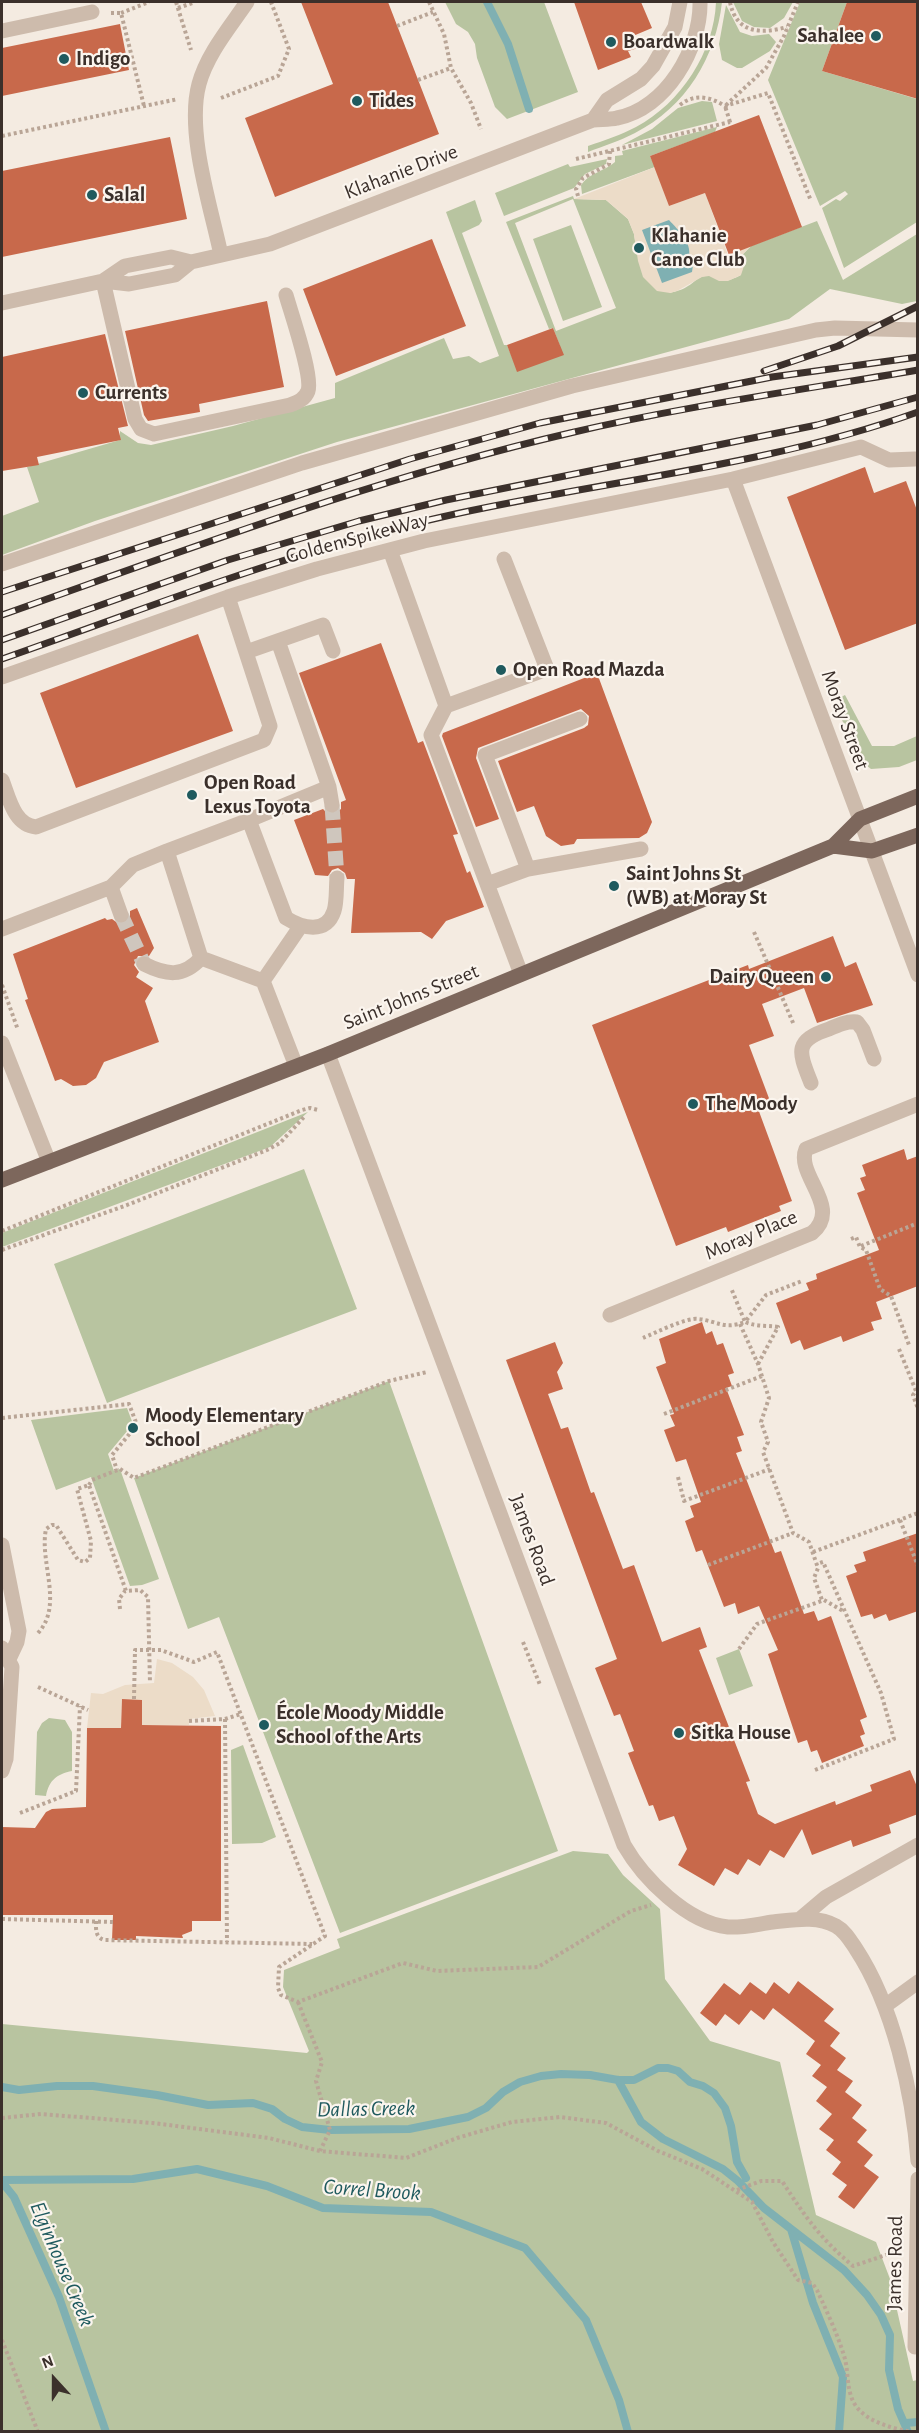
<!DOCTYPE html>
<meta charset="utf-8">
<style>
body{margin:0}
#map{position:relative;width:919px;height:2433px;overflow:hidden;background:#f4ebe1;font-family:"Alegreya Sans",sans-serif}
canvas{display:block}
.frame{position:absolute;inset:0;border:3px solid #3b302b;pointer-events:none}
.north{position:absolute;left:24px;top:2349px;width:60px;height:60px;-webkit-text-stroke:4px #fbf5ee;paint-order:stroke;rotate:339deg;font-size:16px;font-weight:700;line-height:24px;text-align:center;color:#3b302b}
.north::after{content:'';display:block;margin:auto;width:21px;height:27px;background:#3b302b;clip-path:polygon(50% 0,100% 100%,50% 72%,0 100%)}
</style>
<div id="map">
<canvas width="919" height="2433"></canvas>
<div class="frame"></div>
<div class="north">N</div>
</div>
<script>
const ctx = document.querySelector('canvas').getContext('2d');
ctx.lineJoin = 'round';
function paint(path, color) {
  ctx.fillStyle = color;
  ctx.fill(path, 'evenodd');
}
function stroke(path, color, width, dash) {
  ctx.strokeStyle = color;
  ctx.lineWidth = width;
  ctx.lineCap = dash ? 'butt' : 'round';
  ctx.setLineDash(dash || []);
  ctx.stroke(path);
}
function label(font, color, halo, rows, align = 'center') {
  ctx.font = font + ' "Alegreya Sans",sans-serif';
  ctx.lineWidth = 4.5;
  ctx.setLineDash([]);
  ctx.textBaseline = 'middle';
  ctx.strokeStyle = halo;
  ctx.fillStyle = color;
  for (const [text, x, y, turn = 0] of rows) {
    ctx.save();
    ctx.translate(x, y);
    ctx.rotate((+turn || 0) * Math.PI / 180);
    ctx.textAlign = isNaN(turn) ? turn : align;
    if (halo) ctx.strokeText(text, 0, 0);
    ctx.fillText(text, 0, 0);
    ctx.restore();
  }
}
paint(new Path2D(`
 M445,2H544L578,92L507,119L495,107L477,58L475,44L468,32L456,24Z
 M716,2H722C716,57 686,107 635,133C620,141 603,146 588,152V146C605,140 621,135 636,127C681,103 714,52 716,2Z
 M733,2H793L784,18L770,28L754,27L742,21Z
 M800,2H847L822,71L917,99V222L844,268L822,208L836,199L840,201L848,194L845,191L820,206L768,80Z
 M726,5L740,32L752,36L769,34L776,42L770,51L742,68H737L722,60L719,44Z
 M702,101L712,102L717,121L622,145L652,129L678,108Z
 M717,127L715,132L650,156L655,167L582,194L581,185C589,173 605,171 615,162V156L623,155L622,151Z
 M607,159L606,164L585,174L574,188L504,216L495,193L568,164L570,167Z
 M573,196L574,199L606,200L628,219L634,234L636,248L670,293C676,291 683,290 688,286C694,283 697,277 705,276C721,274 716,288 741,275L738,259L751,246L817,221L843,280L917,234V301L902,304L830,289L789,319L337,442L95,521L2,555V516L39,502L27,467L120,440V431L138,443L151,445L233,426L335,398V383L444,338L453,359L469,356L480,363L499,356L446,212L475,200L482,221L479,225L462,233L504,345H507L514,362L560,346L553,328L549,329L506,222ZM573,199L616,308L556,331L515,223Z
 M571,225L602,307L563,321L533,239Z
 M845,695L872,746H894L917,736V760L899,767L871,769L861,761L836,707L839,698Z
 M308,1112L270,1147L2,1247V1233Z
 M304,1169L357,1309L107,1403L54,1264Z
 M389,1381L558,1851L340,1933L219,1617L188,1629L134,1478Z
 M127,1408L133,1424L108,1454L114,1471L120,1469L159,1579L142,1585L130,1586L91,1477L56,1490L31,1420Z
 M739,1649L753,1686L729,1695L716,1658Z
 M49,1718L65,1720L72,1732V1771C57,1774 49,1780 46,1796L35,1795L37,1732L42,1723Z
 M243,1745L276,1837L262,1843L232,1844L231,1750Z
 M573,1851L608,1854L623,1875L660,1909L665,1979L710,2041L780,2062L816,2215L876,2242L890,2279L913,2381L917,2380V2431H2V2024L307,2053L309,2051L283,1987L284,1970L340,1948L337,1939Z`), '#b8c4a0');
paint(new Path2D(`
 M655,167L669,206L705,193L728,255L751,246L738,259L739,263L744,266L741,275L728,281H719L709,276L702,277L677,291L670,293L657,291L643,277L638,261L634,234L628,219L606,200L574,199Z
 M157,1659L172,1663L193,1677L204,1690L215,1716L189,1719V1725H142L141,1700L122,1699L121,1728H87L91,1693L103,1694L125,1685L154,1683Z`), '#ecdcc8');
paint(new Path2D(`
 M669,220C678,230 692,242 689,257L694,258L692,272L662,283L642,230Z`), '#7fb0b2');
stroke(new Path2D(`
 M487,2L508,44L529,109
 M618,2080L641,2122L663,2139L723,2169L738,2181L764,2208L844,2270L867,2295L881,2315L890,2335L889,2370L898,2409L908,2432
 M2,2087L19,2090L57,2086H93L157,2095L208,2105L253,2103L272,2109L285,2119L302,2127L330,2130L409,2129L468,2117L486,2108L503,2092L520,2082L541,2076L561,2074L590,2075L618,2080H634L658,2068H668L678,2071L690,2082L703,2086L714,2093L725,2108L731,2126L737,2162L746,2178
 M2,2180L133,2179L197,2169L267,2186L323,2208L431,2212L525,2248L586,2320L619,2400L628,2432
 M2,2182L14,2197L59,2297L106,2432
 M791,2229L813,2303L843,2377L839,2432
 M906,2423L918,2422`), '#7fb0b2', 8);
paint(new Path2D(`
 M301,2H388L439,134L275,197L245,118L333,84Z
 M574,2H641L652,28L633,36L638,48L628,51L631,57L598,70Z
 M847,2H918V99L822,71Z
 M120,24L129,70L2,96V48Z
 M759,115L802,227L729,255L705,193L669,206L650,156Z
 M170,137L187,219L2,257V171Z
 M432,239L466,326L336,376L303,289Z
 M267,301L284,387L199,404L200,412L148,421L144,415L125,331Z
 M553,328L564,355L517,372L507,345Z
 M105,334L128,426L118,428L121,440L37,457L39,465L2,471V357Z
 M865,467L874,493L906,481L918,513V623L845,650L787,497Z
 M198,634L233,731L76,788L40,693Z
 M381,643L418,743L423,741L458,834L453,835L467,873L470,871L484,907L446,921L432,939L421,932L351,933L355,879H347L345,873L338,868L332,870L328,876L315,875L294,820L323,809L328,814H334L341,809V802L346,800L299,673Z
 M597,673L652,822L647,833L639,838L577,839L574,844L561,846L546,836L534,806L517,812L498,761L584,728L588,725L589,716L581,709L478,748L476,758L499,819L476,827L442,736L443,733Z
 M137,908L154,948L149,956H138L134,965L139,972L136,977L153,988L145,1001L159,1042L104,1062L96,1078L86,1085L73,1086L61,1079L55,1081L25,1000L28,999L13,954L105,918L107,920L112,919L119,924H125L130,917V911Z
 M833,936L845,967L856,962L873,1005L817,1023L804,988L762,1004L774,1036L749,1045L770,1101L757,1106L792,1201L779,1206L781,1211L728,1232L726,1227L676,1246L592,1025L748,965L749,969Z
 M904,1149L907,1160L918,1156V1286L876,1302L882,1319L871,1322L874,1330L843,1342L841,1336L804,1350L800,1340L791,1344L776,1303L809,1290L806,1283L817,1279L816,1274L879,1250L857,1193L865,1190L860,1178L866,1176L862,1165Z
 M702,1322L706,1334L712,1331L717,1345L723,1343L734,1373L728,1375L732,1386L726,1388L744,1435L737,1437L742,1451L736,1453L775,1553L781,1551L804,1614L814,1611L818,1621L831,1616L867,1717L860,1720L865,1734L860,1736L864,1746L822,1763L817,1750L811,1752L807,1740L798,1743L768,1654L778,1650L759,1606L738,1614L735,1603L724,1607L702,1550L696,1552L685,1521L694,1517L690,1506L701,1502L686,1459L676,1462L664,1430L675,1426L670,1415L674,1414L656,1367L666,1363L659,1339Z
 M555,1342L563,1363L557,1372L563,1389L548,1394L561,1429L568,1427L591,1493L594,1492L623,1569L634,1565L662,1642L700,1627L707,1647L699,1650L750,1781L746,1782L758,1814L775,1824L835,1801L836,1805L872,1791L870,1785L910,1770L918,1789V1814L889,1825L891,1833L853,1847L851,1840L812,1855L802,1829L784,1858L770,1850L760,1866L748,1859L738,1875L725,1868L714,1886L678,1865L687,1849L674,1816L659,1821L653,1805L649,1806L628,1753L634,1751L620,1714L614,1716L595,1668L617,1659L506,1360Z
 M918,1533V1611L889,1621L886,1614L874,1619L872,1614L861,1617L846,1576L857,1572L854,1565L866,1561L863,1552Z
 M122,1699L142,1700V1725L221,1726V1921H192V1931L182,1935L183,1938L136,1936V1940H112L113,1915H2V1827L35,1828L46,1812L52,1809L86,1807L87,1728H121Z
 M798,1981L834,2009L824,2021L840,2033L830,2046L846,2058L837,2070L853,2081L845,2092L862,2105L852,2118L867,2130L857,2142L873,2155L864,2166L879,2177L854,2209L838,2197L847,2185L832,2174L841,2162L826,2150L834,2140L819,2129L832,2114L816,2101L827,2087L812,2076L821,2065L806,2054L815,2041L773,2008L764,2020L751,2010L739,2025L725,2014L716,2026L700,2013L724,1983L740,1995L750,1982L766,1994L774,1982L789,1994Z`), '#c8694b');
stroke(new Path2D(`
 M332,805L337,878
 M121,915L144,964`), '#cfc6bd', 15, [15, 8]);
stroke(new Path2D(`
 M176,2L191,50
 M429,2L444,34L451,68L471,103L481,129
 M730,2C736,34 762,34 787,27
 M178,8L195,2
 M111,13H121L144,106
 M121,13L149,2
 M397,26L433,12
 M418,80L451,68
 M221,98L278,76L289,49L271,2
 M680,105C695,93 711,97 725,106L768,93L811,201
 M730,122L725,106L766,68L784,36L798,2
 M2,136L178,99
 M576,159L730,122L731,125
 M578,196L576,189L583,178L609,164L610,151
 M754,932L794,1025
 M2,985L18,1030
 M2,1231L302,1110L310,1108L318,1110
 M851,1239L856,1237L860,1247L866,1250L880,1289L891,1296L909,1345
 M861,1246L918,1223
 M2,1250L127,1205L267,1150L280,1143L304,1117
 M740,1324L758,1364L769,1398L761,1422L768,1442L763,1452L793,1533L809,1542L818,1568L814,1578L822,1600
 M643,1338C655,1333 687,1317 698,1319C718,1321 723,1330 745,1322L731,1288
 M899,1349L916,1391L913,1395L918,1409
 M758,1364L778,1327C766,1325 757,1327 745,1322L766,1295L802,1281
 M664,1414L762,1376
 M2,1418L129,1404L137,1425L112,1455L117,1470
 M678,1477L684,1501L770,1469
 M89,1485L92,1480L120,1469L134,1478L389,1381L427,1372
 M900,1520L918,1566
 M813,1552L918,1513
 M708,1565L793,1533
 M120,1609L119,1599L125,1591L140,1590L148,1597L150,1683
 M38,1633C64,1605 39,1562 46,1529L52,1525H56L78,1560L85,1562L90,1558L91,1541L77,1489L89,1485L126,1591
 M523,1642L540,1685
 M739,1649L757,1624L824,1600L843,1611
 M38,1687L88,1710
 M134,1699L135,1650H161L194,1662L217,1652L325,1936L279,1967L278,1988L281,1995L298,2002L403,1963L437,1971L538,1967L631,1911L651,1905
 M225,1719L227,1942
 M189,1721L225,1719L241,1714
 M815,1770L894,1739L881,1693L823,1562L817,1564
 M20,1813L76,1791L80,1706
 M2,1919L113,1922
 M96,1921C96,1929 95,1937 104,1940L312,1944
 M298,2002L322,2062L316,2081L330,2130L320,2151
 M2,2118L41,2114L153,2123L269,2138L320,2151L406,2158L457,2138L512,2122L560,2117L606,2123L658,2151L702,2169L752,2202L773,2242L798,2280L812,2283L817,2290C827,2312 838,2335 845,2359C848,2371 847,2384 851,2396C858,2420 890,2428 912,2432
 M737,2190L761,2181H782C806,2218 820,2238 853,2266L898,2251
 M2,2340L38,2432`), '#b9a596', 4, [3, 3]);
stroke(new Path2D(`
 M2,31L92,12
 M593,120L607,100L641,79L653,66L675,27L680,2
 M221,255C211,207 186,132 199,84C207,54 230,27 247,2
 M103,281L125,266L171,257L191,262L270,244L593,120C601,119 609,120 617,118C666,109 701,48 700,2
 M103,281L135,419L141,429L154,434L290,405C298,402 305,399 308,391C313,376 291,313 286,295
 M2,303L103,281L129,284L175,275L191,262
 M733,479L918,975
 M390,550L446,706L431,735L521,974
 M2,564L302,463L572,386L816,330L835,328L918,330
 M278,641L329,787L332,805
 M246,652L323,625L333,651
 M2,677L228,597L317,569L424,541L733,479L861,447L889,460L915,459
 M446,706L547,669L504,559
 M2,780C9,798 14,825 36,827L264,740L270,726L228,597
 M249,820L329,787
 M528,869L485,755L580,719
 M487,884L528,869L641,849
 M111,887L121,915
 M2,929L111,887L133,865L167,851
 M201,958L167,851L249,820L286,918C302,928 326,935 334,911C337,902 336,888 337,878
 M201,958L263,981L296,1066
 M144,964C166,975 183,978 201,958
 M263,981L300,927
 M2,1043L49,1162
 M328,1054L624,1845C643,1878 687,1923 728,1927C743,1928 758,1924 773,1922C793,1920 817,1915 836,1926C845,1931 850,1940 856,1949C893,2005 913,2094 918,2161
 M811,1083C799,1052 793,1041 829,1029C838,1025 847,1021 857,1022L863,1030L874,1059
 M610,1315L812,1233C843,1207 795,1175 806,1149L918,1104
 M2,1545L19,1631L17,1642L9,1659
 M2,1648L12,1667L6,1759L2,1771
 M800,1919L826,1897L918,1845
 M885,2006L918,1982
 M915,2347L918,2179`), '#cdbbac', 15);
stroke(new Path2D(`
 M833,846L872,851L918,835
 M2,1180L328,1054L833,846L860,819L918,796`), '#7d675c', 15);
const rail = new Path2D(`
 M764,371L838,346L918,306
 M2,592L410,459L540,423L772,377L918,357
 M2,615C189,549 376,478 570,433C684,406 802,390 918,370
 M2,640L228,560L359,521L446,500L817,425L918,397
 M2,659C147,608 291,551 442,517C600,481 765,467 918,412`);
stroke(rail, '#3b302b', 7);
stroke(rail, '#fbf5ee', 4.5, [14]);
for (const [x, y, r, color] of [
 [876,36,6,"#1f5a5e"],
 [611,42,6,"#1f5a5e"],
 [64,59,6,"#1f5a5e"],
 [357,101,6,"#1f5a5e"],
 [92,195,6,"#1f5a5e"],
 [639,248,6,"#1f5a5e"],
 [83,393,6,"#1f5a5e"],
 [501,670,6,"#1f5a5e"],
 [192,795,6,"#1f5a5e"],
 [614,886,6,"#1f5a5e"],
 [826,977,6,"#1f5a5e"],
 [693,1104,6,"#1f5a5e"],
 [133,1428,6,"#1f5a5e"],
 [264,1725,6,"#1f5a5e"],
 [679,1733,6,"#1f5a5e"]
]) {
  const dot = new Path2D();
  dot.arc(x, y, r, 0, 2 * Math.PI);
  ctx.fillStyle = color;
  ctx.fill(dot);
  stroke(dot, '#fbf5ee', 2);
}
label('bold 21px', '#3b302b', '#fbf5ee', [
 ["Sahalee",864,36,"right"],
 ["Boardwalk",623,42],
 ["Indigo",76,59],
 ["Tides",369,101],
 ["Salal",104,195],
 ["Klahanie",651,236],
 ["Canoe Club",651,260],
 ["Currents",95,393],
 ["Open Road Mazda",513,670],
 ["Open Road",204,783],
 ["Lexus Toyota",204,807],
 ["Saint Johns St",626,874],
 ["(WB) at Moray St",626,898],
 ["Dairy Queen",814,977,"right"],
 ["The Moody",705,1104],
 ["Moody Elementary",145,1416],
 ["School",145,1440],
 ["École Moody Middle",276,1713],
 ["School of the Arts",276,1737],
 ["Sitka House",691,1733]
], 'left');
label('21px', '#3b302b', '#fbf5ee', [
 ["Klahanie Drive",401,172,-21],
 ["Golden Spike Way",357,538,-15],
 ["Moray Street",845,720,70],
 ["Saint Johns Street",411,997,-22],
 ["Moray Place",751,1235,-23],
 ["James Road",532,1540,70],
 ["James Road",895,2263,-89]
]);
label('italic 22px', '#1f5a5e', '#fbf5ee', [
 ["Dallas Creek",366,2109,-1],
 ["Correl Brook",372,2190,4],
 ["Elginhouse Creek",62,2264,67]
]);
</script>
